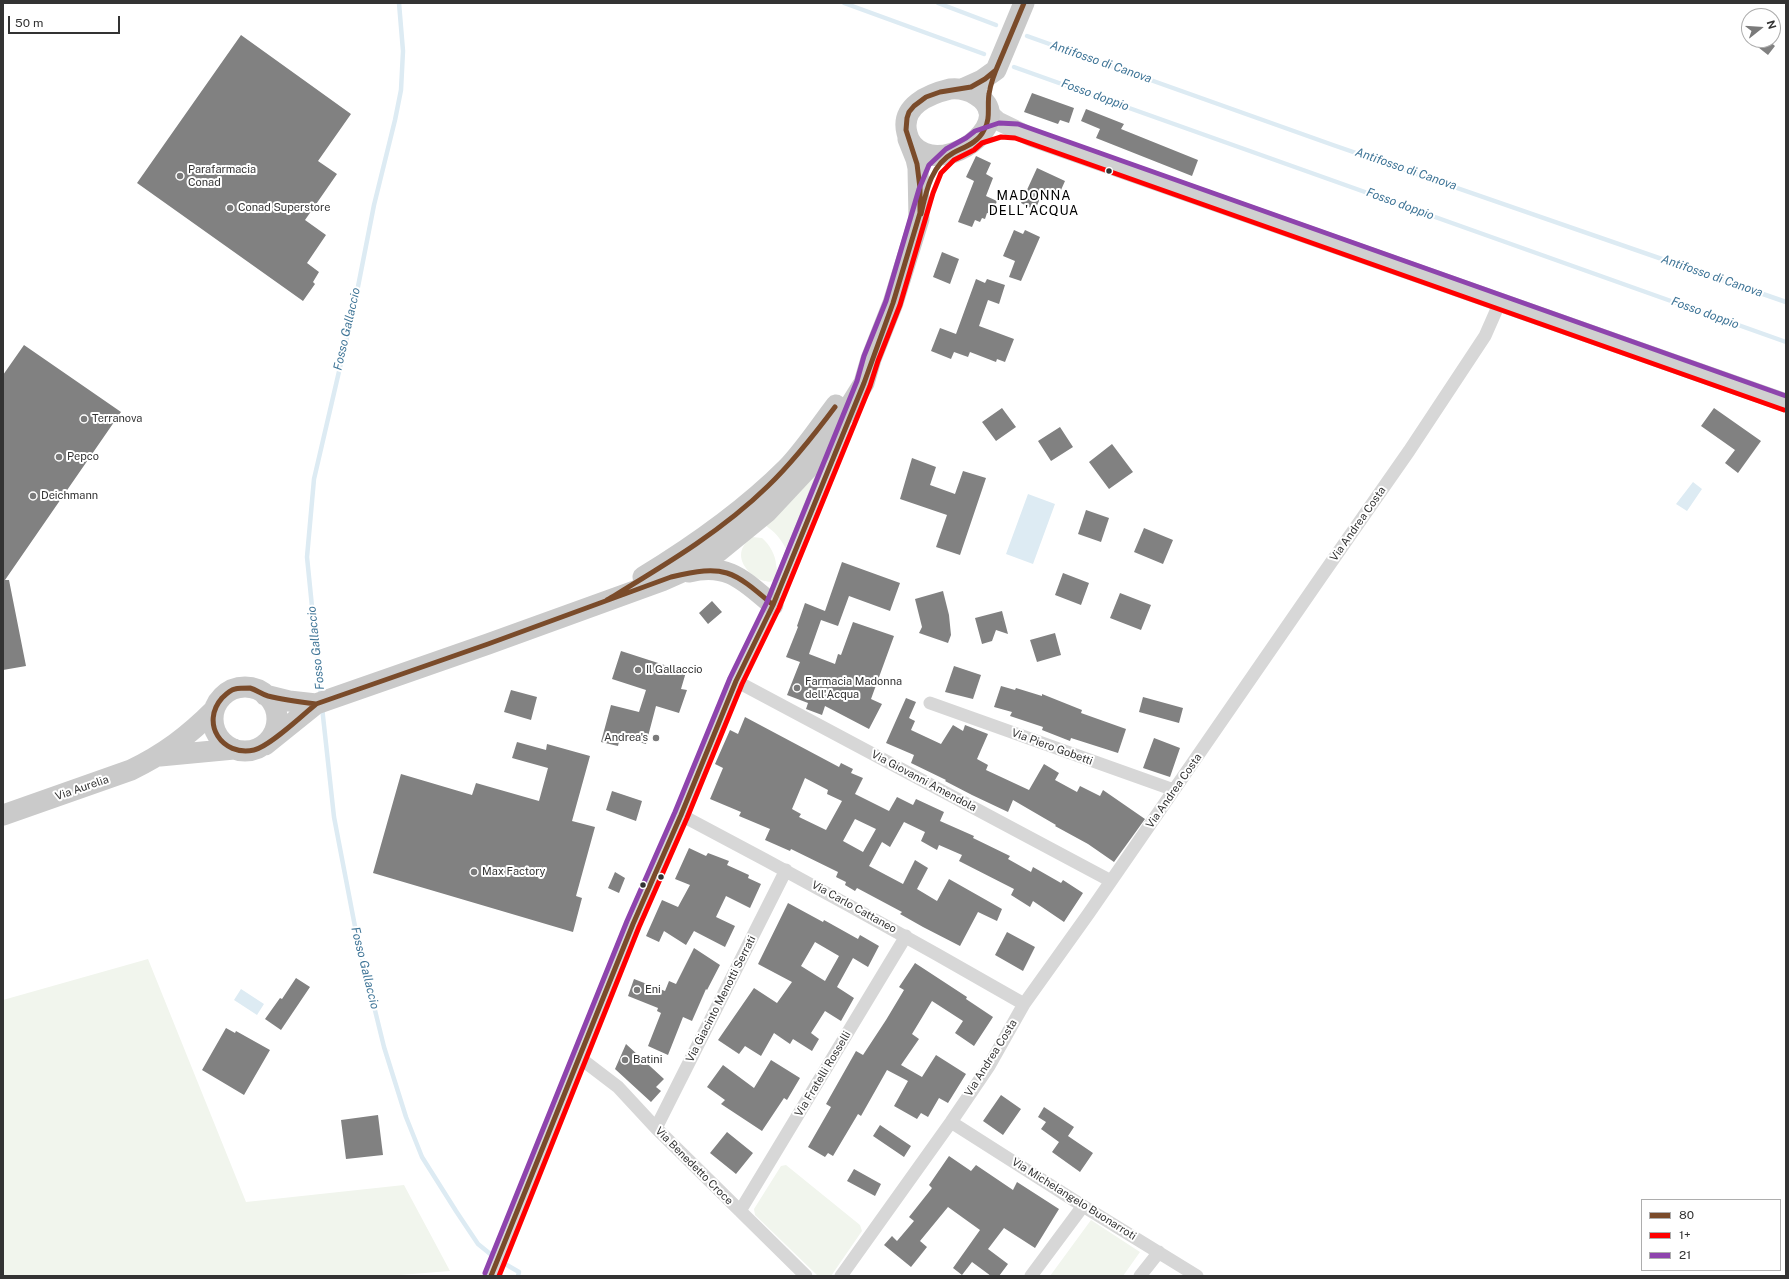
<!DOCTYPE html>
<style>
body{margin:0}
#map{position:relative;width:1789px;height:1279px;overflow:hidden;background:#fff;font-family:"Public Sans",sans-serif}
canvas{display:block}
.frame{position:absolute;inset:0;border:4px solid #333;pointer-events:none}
.legend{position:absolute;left:1641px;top:1199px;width:140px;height:72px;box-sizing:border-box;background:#fff;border:1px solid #adadad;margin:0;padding:5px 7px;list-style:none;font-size:12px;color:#333}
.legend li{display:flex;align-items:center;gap:8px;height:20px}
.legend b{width:20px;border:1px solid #adadad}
.north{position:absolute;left:1741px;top:8px;width:40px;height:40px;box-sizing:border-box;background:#fff;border:1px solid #adadad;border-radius:50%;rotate:73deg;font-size:11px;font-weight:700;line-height:16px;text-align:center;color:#333}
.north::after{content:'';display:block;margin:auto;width:14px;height:18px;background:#7a7a7a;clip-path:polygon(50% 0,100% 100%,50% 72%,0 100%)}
.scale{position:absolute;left:8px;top:16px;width:112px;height:18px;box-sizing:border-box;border:2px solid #333;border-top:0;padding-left:5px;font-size:12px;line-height:14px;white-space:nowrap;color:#333;-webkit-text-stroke:3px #fff;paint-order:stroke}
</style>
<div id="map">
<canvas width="1789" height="1279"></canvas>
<div class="frame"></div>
<ul class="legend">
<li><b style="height:5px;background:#7a4b2a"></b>80</li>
<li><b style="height:5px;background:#f00"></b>1+</li>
<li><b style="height:5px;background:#8e44ad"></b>21</li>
</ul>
<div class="north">N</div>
<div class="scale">50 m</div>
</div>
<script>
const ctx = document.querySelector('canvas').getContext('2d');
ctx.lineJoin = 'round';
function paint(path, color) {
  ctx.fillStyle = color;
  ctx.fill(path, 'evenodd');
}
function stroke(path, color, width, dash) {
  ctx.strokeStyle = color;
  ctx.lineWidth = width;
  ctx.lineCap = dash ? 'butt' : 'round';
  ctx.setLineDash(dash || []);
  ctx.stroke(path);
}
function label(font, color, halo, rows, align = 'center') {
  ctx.font = font + ' "Public Sans",sans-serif';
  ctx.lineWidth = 4;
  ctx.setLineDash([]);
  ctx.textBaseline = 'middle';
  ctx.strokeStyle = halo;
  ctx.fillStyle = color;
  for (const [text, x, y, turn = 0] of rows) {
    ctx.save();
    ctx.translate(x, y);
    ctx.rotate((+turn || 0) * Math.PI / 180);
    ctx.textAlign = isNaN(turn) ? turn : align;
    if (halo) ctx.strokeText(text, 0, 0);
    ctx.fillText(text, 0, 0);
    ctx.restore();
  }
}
paint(new Path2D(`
 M822,462L788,553C782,540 775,531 763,524Z
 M752,537L762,538C769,544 776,555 776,565C777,568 778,574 776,577C771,594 719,561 752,537Z
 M148,959L246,1202L404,1185L450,1271L387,1276H3V1000Z
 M786,1165L860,1225L862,1231L831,1276H818L755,1215L754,1209L781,1166Z
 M1091,1220L1140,1252L1123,1276H1050Z`), '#f1f5ed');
paint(new Path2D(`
 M1693,482L1702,489L1687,511L1676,504Z
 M1028,494L1055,504L1033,564L1006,554Z
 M241,989L264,1004L257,1015L234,1000Z`), '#ddebf3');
stroke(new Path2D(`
 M844,3L984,54
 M938,3L996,25
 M1027,36L1333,145L1786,302
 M1014,67L1786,342
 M321,696L307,557L314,479L354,307L374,205L395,120L401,90L403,51L399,3
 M322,707L334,817L357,937L384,1047L406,1117L422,1157L456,1211L478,1244L494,1257
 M500,1261L519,1272L518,1276`), '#ddebf3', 4.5);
paint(new Path2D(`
 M241,35L351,114L318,161L337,174L305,220L326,235L307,263L319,272L313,282L315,284L303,301L137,183Z
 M1749,40H1768L1775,46L1768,55Z
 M1032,93L1074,108L1069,123L1060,120L1058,124L1024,112Z
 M1086,109L1124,124L1121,129L1198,160L1192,176L1096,138L1100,129L1081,121Z
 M976,156L991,163L986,174L993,178L986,196L997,201L992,214L987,213L985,219L982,218L980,222L975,220L972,227L958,222L974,181L966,177Z
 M1037,168L1065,181L1057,199L1043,192L1035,210L1021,203Z
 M1014,230L1023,234L1025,230L1040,237L1021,281L1009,277L1015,261L1003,256Z
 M942,252L959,259L950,284L933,277Z
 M976,279L985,283L987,279L1005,285L999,304L988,300L979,326L1014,339L1005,362L997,359L996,362L970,352L968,357L954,352L951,359L931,351L940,328L956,334Z
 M24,345L121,412L5,580H9L26,666L3,670V375Z
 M1002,408L1016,427L996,441L982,422Z
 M1714,408L1761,441L1738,473L1725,463L1735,450L1701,426Z
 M1060,427L1073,447L1051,461L1038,441Z
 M1112,444L1133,472L1109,489L1089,462Z
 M912,458L936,467L930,485L955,494L963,471L986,478L960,555L936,547L947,515L900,499Z
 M1086,510L1109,518L1101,542L1078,534Z
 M1144,528L1173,540L1163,564L1134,552Z
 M842,562L900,583L890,611L849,596L838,626L821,620L809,654L835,664L838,654L841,655L853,622L894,636L871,699L882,704L869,729L825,706L822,715L806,709L808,703L787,695L800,662L786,657L798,627L797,626L805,603L825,611Z
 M1063,573L1089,583L1081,605L1055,595Z
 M943,591L949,615L951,635L948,643L919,633L922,627L915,599Z
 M1120,593L1151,605L1141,630L1110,618Z
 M712,601L722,612L708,624L699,613Z
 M1002,611L1008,634L996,630L992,641L982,644L975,618Z
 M1055,633L1061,655L1037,662L1030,640Z
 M621,651L686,672L681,689L687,690L679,713L656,706L646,744L620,737L618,746L601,742L611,705L639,712L646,690L612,679Z
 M954,666L981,675L973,699L945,692Z
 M1001,686L1015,690L1016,688L1042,696V694L1082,710L1081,713L1126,729L1118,753L1071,738L1070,741L1042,730L1043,727L1010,716L1012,712L994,707Z
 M511,690L537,697L531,720L504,712Z
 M1143,697L1183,708L1179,723L1139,712Z
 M906,698L916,702L909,718L915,721L911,730L941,744L953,725L963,731L965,725L988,734L977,759L988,765L986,770L1029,790L1044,764L1059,773L1055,780L1077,792L1080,786L1100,796L1103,790L1145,819L1114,862L1088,844L1055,826L1056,825L1013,800L1008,812L972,795L945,781L946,780L911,763L914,755L886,743Z
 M745,717L839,767L841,763L853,769L851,773L863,778L855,794L889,811L897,797L913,805L916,799L944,812L940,821L974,836L973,838L1010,856L1008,859L1031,872L1033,867L1061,883L1063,880L1083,893L1064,922L1033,901L1030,907L1011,895L1014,889L959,861L962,855L939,845L937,850L921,841L925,832L904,822L890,847L882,842L869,866L903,884L915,860L928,868L917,889L937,901L949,879L1002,909L997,921L978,912L960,946L923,927L900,914L902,912L857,888L855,891L845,885L846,882L836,877L838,872L791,849L790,851L765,840L770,829L739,816L741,812L710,799L723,768L715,764L730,730L738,734ZM805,778L828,790L827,794L842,801L826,830L799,817L801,814L792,809ZM855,819L876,829L863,852L843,841Z
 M1154,738L1180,748L1170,777L1143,768Z
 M517,742L546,750L547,744L590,756L572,821L595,827L576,896L582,898L573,932L373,873L401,774L472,795L476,783L539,801L548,768L512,758Z
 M612,791L642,801L636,821L606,810Z
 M689,848L706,856L708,853L729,861L727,865L749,875L748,878L761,884L750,908L726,896L716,917L735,926L725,947L694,931L686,945L664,931L659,942L646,936L662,900L678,907L690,885L675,879Z
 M615,872L625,878L619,893L608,888Z
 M788,903L823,922L824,920L858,939L860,935L879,946L868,967L853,958L837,987L854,998L841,1021L825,1011L811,1033L819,1039L812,1051L793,1039L790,1044L774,1033L761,1056L745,1046L739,1054L718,1040L754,988L777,1003L792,982L758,964ZM815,942L839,956L825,981L801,966Z
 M1007,932L1035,947L1023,971L995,955Z
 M694,948L720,965L707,990L706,989L692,1021L683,1017L668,1055L648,1046L661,1013L657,1011L658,1008L628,996L634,979L665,991L669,981L676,984Z
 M915,963L967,997L966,999L993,1017L974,1046L955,1033L963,1021L932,1001L912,1034L919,1039L901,1065L922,1077L936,1055L966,1074L948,1103L939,1098L928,1117L921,1113L917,1119L894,1106L908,1081L887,1070L861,1116L858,1114L833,1156L828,1153L825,1157L808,1147L831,1107L826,1104L856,1051L863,1055L886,1020L904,990L899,987Z
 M296,978L310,987L281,1030L265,1019L280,998L282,999Z
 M226,1028L235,1033L236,1031L270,1050L244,1095L202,1070Z
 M626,1044L664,1079L656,1087L661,1091L651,1102L615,1069Z
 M771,1060L800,1078L787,1100L784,1098L762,1131L721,1104L725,1100L707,1087L723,1065L754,1088Z
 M1001,1095L1021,1109L1003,1135L983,1121Z
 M1044,1107L1074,1127L1068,1136L1093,1153L1080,1172L1052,1152L1059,1142L1041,1129L1046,1122L1038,1117Z
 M378,1115L383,1155L346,1159L341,1120Z
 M880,1125L911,1146L904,1157L873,1136Z
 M727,1132L753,1153L736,1174L710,1153Z
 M949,1156L971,1171L976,1165L1013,1190L1017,1182L1059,1209L1035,1248L1004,1228L988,1249L1008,1264L999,1276H991L972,1262L962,1275L953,1268L980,1230L948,1207L920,1241L927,1247L911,1267L884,1245L892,1236L897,1241L914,1221L909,1217L932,1188L929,1185Z
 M854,1169L881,1184L875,1196L847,1181Z`), '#818181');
stroke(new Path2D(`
 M736,681L1111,881
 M930,703L1174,790
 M681,815C797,876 911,939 1024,1004
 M580,1058L618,1087L656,1128L806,1276
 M951,1122L1083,1206L1197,1276
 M656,1128L786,870
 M740,1211L906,936
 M841,1276L951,1122L989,1066L1024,1004L1089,913L1321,577L1409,451L1485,336L1500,302
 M1031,1276L1083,1206
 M1140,1276L1159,1252`), '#d7d7d7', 13);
stroke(new Path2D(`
 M491,1276L633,924L681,815L736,681L773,605L843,429`), '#d7d7d7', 17);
stroke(new Path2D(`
 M988,112L998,121L1031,137L1786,403`), '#d0d0d0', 19);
stroke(new Path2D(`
 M950,89C960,88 968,90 976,95C1016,119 957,167 924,153C915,149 909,143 907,133C900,106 929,94 950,89Z
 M962,89L982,80L996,70L1024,3
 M689,572C729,562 745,582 773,605
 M643,577C694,546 744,511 787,468C805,449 820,426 836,405
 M213 719a32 32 0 1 1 64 0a32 32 0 1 1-64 0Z
 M265,695L289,701L316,704
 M265,745L316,704L488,644L662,581L689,569L718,552L767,512L810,466L823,449L864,383L871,359L893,303L919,219L918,168L916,159L908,139
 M160,756L234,749
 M3,815L131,770C164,754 188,736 214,710`), '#cacaca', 21);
stroke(new Path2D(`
 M921,214C926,192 931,165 953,153C964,147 978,143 984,130C991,119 987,106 989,94C991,79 998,65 1004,51
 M607,600C663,566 721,532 768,486C793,462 814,435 835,407
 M250,688C257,690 261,694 268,696C284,700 300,702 316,704C303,715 269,747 254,750C222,757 200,723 222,698C226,694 230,690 235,689C239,688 245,688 250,688Z
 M316,704L488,644L671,577C725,564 732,570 773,605
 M491,1276L633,924L681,815L736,681L773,605L864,383L893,303L920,213V188L917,164L906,130L907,118L909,112L914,106L926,97L940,92L971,87L985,79L996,70L1024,3`), '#7a4b2a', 5);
stroke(new Path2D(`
 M499,1276L639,927L687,818L742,684L779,608L870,386L878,361L900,305L933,193L941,173L954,160L974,150L982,143L1001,137L1015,138L1784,410`), '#f00', 5);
stroke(new Path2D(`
 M485,1273L627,921L675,812L730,678L767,602L857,381L864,356L886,301L919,189L929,165L946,149L966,138L975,131L999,123L1018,124L1786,396`), '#8e44ad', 5);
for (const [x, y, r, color] of [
 [1109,171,3.5,"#333"],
 [180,176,4,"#7a7a7a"],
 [230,208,4,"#7a7a7a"],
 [84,419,4,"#7a7a7a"],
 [59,457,4,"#7a7a7a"],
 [33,496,4,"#7a7a7a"],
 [638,670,4,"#7a7a7a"],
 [797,688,4,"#7a7a7a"],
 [656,738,4,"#7a7a7a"],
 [474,872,4,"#7a7a7a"],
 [661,877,3.5,"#333"],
 [643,885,3.5,"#333"],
 [637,990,4,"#7a7a7a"],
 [625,1060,4,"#7a7a7a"]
]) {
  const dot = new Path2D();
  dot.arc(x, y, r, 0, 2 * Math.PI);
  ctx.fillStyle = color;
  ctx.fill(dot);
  stroke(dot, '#fff', 1.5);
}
label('11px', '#333', '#fff', [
 ["Parafarmacia",188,170],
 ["Conad",188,183],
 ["Conad Superstore",238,208],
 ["Terranova",92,419],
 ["Pepco",67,457],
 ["Deichmann",41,496],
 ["Il Gallaccio",646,670],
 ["Farmacia Madonna",805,682],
 ["dell'Acqua",805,695],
 ["Andrea's",648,738,"right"],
 ["Max Factory",482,872],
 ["Eni",645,990],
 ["Batini",633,1060]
], 'left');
label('11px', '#333', '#fff', [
 ["Via Andrea Costa",1358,524,-55],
 ["Via Piero Gobetti",1052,747,20],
 ["Via Giovanni Amendola",924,781,28],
 ["Via Aurelia",82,788,-19],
 ["Via Andrea Costa",1174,791,-55],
 ["Via Carlo Cattaneo",854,907,29],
 ["Via Giacinto Menotti Serrati",721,999,-63],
 ["Via Andrea Costa",991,1058,-58],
 ["Via Fratelli Rosselli",823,1074,-59],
 ["Via Benedetto Croce",694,1166,45],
 ["Via Michelangelo Buonarroti",1074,1199,32]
]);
label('italic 12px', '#3f7597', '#fff', [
 ["Antifosso di Canova",1101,62,19],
 ["Fosso doppio",1095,95,20],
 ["Antifosso di Canova",1406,169,19],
 ["Fosso doppio",1400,204,20],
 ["Antifosso di Canova",1712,276,19],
 ["Fosso doppio",1705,313,20],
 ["Fosso Gallaccio",347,329,-77],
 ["Fosso Gallaccio",316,648,-96],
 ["Fosso Gallaccio",365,968,76]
]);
ctx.letterSpacing = '1px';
label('13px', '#000', '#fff', [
 ["MADONNA",1034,196],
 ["DELL'ACQUA",1034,211]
]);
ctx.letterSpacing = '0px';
</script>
